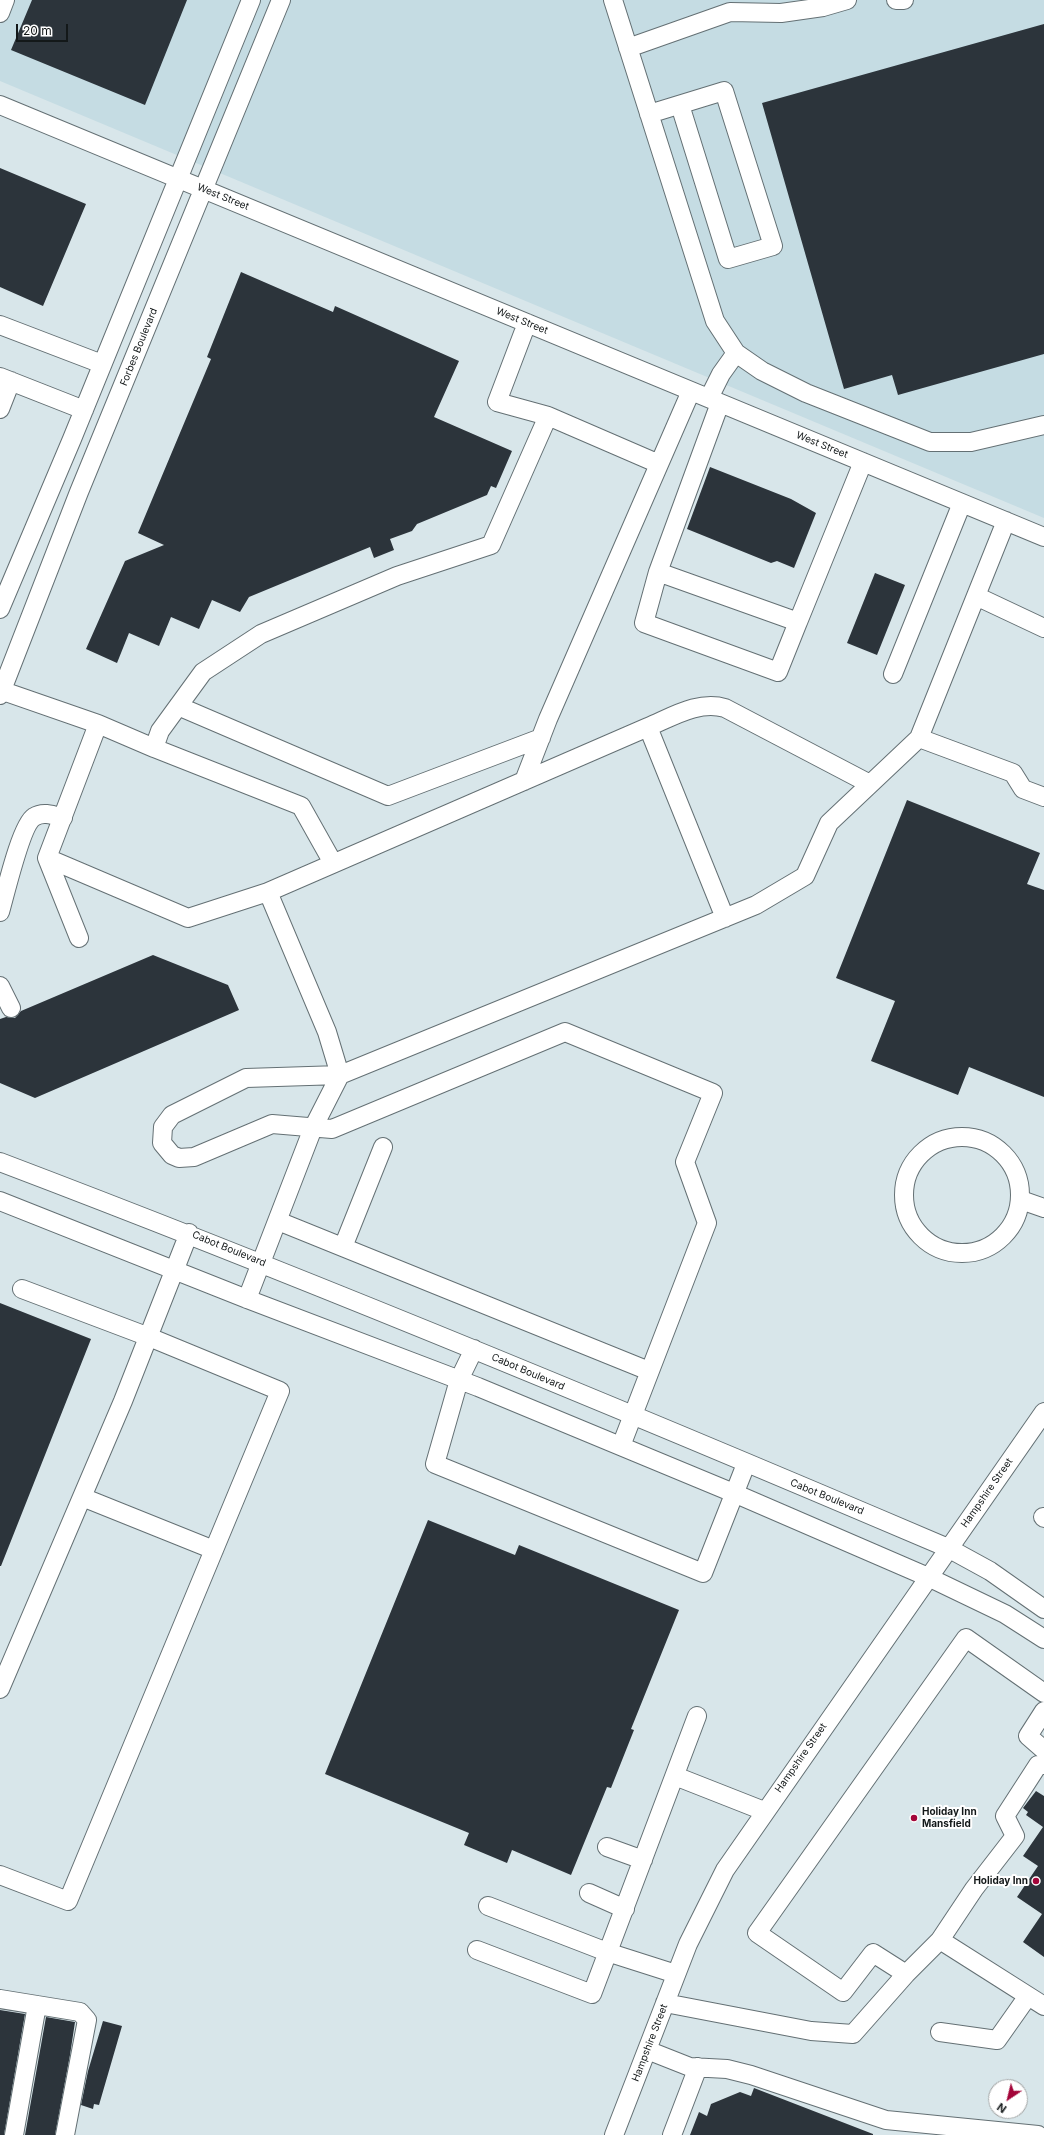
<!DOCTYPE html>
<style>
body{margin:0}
#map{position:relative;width:1044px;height:2135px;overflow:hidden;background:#d8e6ea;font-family:Inter,sans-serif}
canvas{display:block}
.north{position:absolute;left:988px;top:2079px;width:40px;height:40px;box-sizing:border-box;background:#fff;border:1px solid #a1a3a3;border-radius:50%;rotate:215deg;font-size:11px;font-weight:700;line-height:16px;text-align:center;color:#131819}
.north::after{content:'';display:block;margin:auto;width:14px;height:18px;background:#a30539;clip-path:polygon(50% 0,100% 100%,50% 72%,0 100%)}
.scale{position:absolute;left:16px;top:24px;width:52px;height:18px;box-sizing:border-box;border:2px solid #131819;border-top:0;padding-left:5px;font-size:12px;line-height:14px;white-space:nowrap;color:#131819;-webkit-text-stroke:3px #fff;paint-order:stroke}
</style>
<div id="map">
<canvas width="1044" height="2135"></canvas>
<div class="north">N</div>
<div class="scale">20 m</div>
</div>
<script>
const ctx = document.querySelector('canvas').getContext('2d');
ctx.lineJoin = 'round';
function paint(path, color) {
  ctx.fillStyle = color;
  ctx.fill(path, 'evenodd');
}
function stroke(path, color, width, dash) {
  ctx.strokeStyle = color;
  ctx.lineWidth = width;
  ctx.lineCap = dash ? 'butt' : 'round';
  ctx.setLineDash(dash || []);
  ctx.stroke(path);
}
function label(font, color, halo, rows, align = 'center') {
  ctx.font = font + ' Inter,sans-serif';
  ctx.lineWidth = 4;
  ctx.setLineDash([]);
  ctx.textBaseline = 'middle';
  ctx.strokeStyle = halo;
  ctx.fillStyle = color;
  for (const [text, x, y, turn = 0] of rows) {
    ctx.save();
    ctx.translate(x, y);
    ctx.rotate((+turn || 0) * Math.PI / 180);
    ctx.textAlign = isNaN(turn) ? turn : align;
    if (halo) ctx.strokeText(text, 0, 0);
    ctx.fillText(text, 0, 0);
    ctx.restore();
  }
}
paint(new Path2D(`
 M0,0H1044V518L0,81Z`), '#c5dce3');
paint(new Path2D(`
 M32,0H187L145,105L11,50Z
 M1044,24V354L898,395L892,375L844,389L762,103Z
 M0,168L86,204L43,306L0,287Z
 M241,272L333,312L335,306L459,361L434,417L512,451L496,488L491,486L487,495L417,524L412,531L390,539L394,550L374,558L370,547L249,597L240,612L212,600L199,629L171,617L159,646L129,633L117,663L86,649L125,561L164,545L138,533L211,359L207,357Z
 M710,467L791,499L816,513L794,568L777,561L771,563L687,529Z
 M875,573L905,585L877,655L847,643Z
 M907,800L1040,853L1027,884L1044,890V1097L969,1067L958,1095L871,1061L895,1001L836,978Z
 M153,955L228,985L239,1010L35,1098L0,1083V1019L6,1017L15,1018L21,1011Z
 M0,1303L91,1339L1,1566H0Z
 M428,1520L515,1555L519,1545L679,1610L631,1729L634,1730L611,1788L607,1787L571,1875L512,1850L507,1863L464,1845L469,1833L325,1774Z
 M1036,1791L1044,1796V1957L1023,1942L1042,1914L1017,1897L1038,1866L1023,1856L1043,1827L1026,1815L1028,1812L1023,1808Z
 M0,2010L25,2014L4,2135H0Z
 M46,2017L75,2022L70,2055L55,2135H25Z
 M103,2021L122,2026L99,2105L94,2104L93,2109L81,2105L88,2071Z
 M754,2088L873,2134V2135H690L699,2112L707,2116L711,2104L740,2092L751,2096Z`), '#2c343b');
const minor = new Path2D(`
 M613,0L715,321L736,353L721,374L709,398
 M896,0H904
 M0,13L5,0
 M628,48L730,12L781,13L823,7L847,0
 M0,105L1044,537
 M649,114L724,91L773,246L728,259L680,105
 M527,323L497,402L548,416
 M0,325L102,364
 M736,353L762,371L806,393L930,442H971L1044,425
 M0,377L84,410
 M720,403L658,572L798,622L863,462
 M0,409L11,381
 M1006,521L919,738L1013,773L1023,789L1044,797
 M658,572L644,623L778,672L798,622
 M976,596L1044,628
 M0,609L72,439L251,0
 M893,674L962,503
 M0,690L98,724L47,858L188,918L268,892L327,1032L340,1075L246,1078L172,1115L163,1127L162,1143L172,1155L179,1158L194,1157L272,1124L332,1129L565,1032L713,1093L685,1162L707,1223L621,1446
 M0,695L79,492L281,0
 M178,706L388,796L541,738
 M98,724L154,748L301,806L333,863
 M648,727C672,717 699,700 725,708L870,784
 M154,748L160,731L203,672L261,634L397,576L491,545L548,416L659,464
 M524,781L548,719L691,391
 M47,858L79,938
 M268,892L648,727L725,918
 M0,912C5,895 21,825 34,817C43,811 53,815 63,818
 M0,986L11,1008
 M904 1195a58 58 0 1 1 116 0a58 58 0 1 1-116 0Z
 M0,1162C319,1283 634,1414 948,1548L990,1571L1044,1609
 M1021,1200L1044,1208
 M0,1201L247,1299L478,1387L736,1494L928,1577L1005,1614L1044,1639
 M278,1221L649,1371
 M343,1247L383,1147
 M247,1299L313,1128L340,1075L756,905L805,876L829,823L919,738
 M474,1349L459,1380L435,1464L703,1573L746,1464
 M82,1497L214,1550
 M1043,1517L1044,1518
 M0,1689L123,1401L189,1233
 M1044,1711L1028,1736L1044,1750
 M675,1776L764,1811
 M607,1847L643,1860
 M0,1875L68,1901L280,1391L149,1337L22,1289
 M589,1893L625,1909
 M488,1906L607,1952L676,1974
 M940,1940L1044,2006
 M477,1950L592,1994L697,1716
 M906,1974L873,1953L843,1992L757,1933L966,1638L1044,1693
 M0,1999L80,2012L87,2020L65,2135
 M665,2003L811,2031L853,2034L906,1974L940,1940L974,1889L1015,1836L1005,1816L1038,1765H1044
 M940,2032L997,2040L1028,1996
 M647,2050L690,2067L727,2069L751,2075L886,2120L1038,2135
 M14,2135L37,2005
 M614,2135L688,1944L725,1870L1044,1412
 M672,2135L698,2067`);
stroke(minor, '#647074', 20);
stroke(minor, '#fff', 18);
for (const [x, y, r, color] of [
 [914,1818,4,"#a30539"],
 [1036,1881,4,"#a30539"]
]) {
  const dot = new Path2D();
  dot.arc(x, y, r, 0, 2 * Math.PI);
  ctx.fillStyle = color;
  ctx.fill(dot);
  stroke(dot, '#fff', 1.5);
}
label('10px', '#131819', '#fff', [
 ["West Street",223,197,22],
 ["West Street",522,321,22],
 ["Forbes Boulevard",139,347,-68],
 ["West Street",822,445,22],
 ["Cabot Boulevard",229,1249,22],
 ["Cabot Boulevard",528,1372,23],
 ["Hampshire Street",987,1493,-55],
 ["Cabot Boulevard",827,1497,22],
 ["Hampshire Street",801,1758,-55],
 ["Hampshire Street",650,2043,-69]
]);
label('bold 10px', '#131819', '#fff', [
 ["Holiday Inn",922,1812],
 ["Mansfield",922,1824],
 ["Holiday Inn",1028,1881,"right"]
], 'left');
</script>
